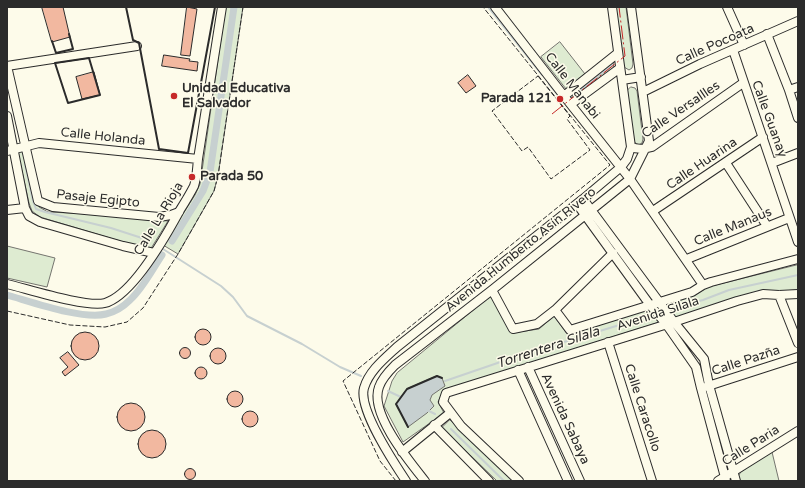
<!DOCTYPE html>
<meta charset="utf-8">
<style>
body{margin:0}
#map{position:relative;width:805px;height:488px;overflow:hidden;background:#fdfbea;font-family:"Varela Round",sans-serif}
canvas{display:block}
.frame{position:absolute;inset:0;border:8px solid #2b2b2b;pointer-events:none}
</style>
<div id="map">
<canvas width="805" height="488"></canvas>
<div class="frame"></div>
</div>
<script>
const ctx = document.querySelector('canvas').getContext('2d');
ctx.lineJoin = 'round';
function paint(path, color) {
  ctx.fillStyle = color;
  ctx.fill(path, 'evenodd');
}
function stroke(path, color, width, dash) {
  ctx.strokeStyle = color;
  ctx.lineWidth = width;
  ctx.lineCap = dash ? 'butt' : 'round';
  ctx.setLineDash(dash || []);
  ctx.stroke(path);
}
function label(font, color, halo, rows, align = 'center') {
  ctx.font = font + ' "Varela Round",sans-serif';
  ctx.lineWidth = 3;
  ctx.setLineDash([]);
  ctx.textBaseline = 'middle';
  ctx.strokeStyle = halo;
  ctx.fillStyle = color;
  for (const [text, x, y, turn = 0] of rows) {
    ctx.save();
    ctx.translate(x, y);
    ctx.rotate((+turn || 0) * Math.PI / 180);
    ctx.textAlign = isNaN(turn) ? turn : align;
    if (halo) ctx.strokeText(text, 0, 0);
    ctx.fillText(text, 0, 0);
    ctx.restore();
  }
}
const green = new Path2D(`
 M226,7H243L218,176L214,191L178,254L163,245L195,195L200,184Z
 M616,7H626L633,64L632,68L629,70L624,67Z
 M560,42L585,74L566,89L541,57Z
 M613,62L614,68L574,98L571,94Z
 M631,87L635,88L637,91L643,139L642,143L639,145L634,142L627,91Z
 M25,151L36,202L39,207L48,212L92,214L168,221L150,250L40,217L32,211L29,203L18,153Z
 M7,246L55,258L47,287L7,278Z
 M798,265V290L763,292L677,319L666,305L695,295L708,287Z
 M491,296L511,333L539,329L554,316L567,334L650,309L660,322L444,390L438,402L444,413L403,442L384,406L392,381L397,373Z
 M450,420L515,481H497L442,428Z
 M772,452L779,481H739L738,476L741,472Z`);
paint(green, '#deebd1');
stroke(green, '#74746e', 1);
const water = new Path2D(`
 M437,376L442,378L445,386L432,395L430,400L434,406L427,413L408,427L396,404L407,389Z`);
paint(water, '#c7d0d0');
stroke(water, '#74746e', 1);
stroke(new Path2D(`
 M488,7L542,75
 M549,84L558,95
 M574,95L612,65
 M25,164L33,201L36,209L45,212L111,228L148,240
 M163,249L221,286L233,297L247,316L302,344L340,367L361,376
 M672,308L703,300L729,290L798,275
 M445,381L515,357L652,315
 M388,391L403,398
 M427,410L435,414
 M451,429L504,481`), '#c7d0d0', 2);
stroke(new Path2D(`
 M172,241L203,191L210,172L234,7
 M7,295C32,302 83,320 106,314C115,312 123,307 130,300C143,288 152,270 162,255`), '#c7d0d0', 7);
const building = new Path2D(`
 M42,7H63L70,37L52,42Z
 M187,7L197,9L190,56L181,55Z
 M164,55L190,59L189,61L198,62L197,71L162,66Z
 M94,72L100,95L82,99L76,77Z
 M468,75L476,86L466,93L458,83Z
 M195 337a8 8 0 1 1 16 0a8 8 0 1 1-16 0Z
 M71 346a14 14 0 1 1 28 0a14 14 0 1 1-28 0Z
 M179.5 353a5.5 5.5 0 1 1 11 0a5.5 5.5 0 1 1-11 0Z
 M210 356a8 8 0 1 1 16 0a8 8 0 1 1-16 0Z
 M68,352L79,365L65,376L62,372L68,367L60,358Z
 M195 373a6 6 0 1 1 12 0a6 6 0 1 1-12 0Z
 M227 399a8 8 0 1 1 16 0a8 8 0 1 1-16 0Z
 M117 417a14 14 0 1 1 28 0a14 14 0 1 1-28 0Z
 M242 419a8 8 0 1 1 16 0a8 8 0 1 1-16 0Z
 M138 444a14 14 0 1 1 28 0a14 14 0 1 1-28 0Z
 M184.5 474a5.5 5.5 0 1 1 11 0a5.5 5.5 0 1 1-11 0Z`);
paint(building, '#f2b8a0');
stroke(building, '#2b2b2b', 1);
const minor = new Path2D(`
 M495,7L564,96L630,179L703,285
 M727,7L744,45
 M767,34L789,90L798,118
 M733,50L798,242
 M7,66L38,201L53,207L159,217L171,215L179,212
 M7,66L137,46
 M622,80L641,77
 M789,90L798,87
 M643,92L700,64L798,21
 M564,96L618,53
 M571,104L620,68
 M7,116L25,208L29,216L40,222L123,246L154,253
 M631,147C638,150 645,149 652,147L743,83
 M7,151L39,143L198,159
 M726,163L767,226
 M772,163L798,153
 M583,199L674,322L704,359L709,385L736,481
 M577,204L650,305L666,324L696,367L701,388L726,481
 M7,210L25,208
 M653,211L763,137
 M687,259L789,218
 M7,284C28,289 87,308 105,303C133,295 167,234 180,210C185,202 190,194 194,186C197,177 197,168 198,159L222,7
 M492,290L513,329L537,324L555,310L613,253
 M779,295L798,343
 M555,310L570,330L692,292L703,285L711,282L798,259
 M608,342L652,481
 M528,367L580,481
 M518,370L568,481
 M705,387L798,357
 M434,425L489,481
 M402,452L450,413
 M406,481C394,463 358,409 364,388C369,371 384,359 397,347L583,199L621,167L627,159L631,147L612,7
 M425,481C409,461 369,413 379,387C382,378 389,371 395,365L492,290L630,179L649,141L631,7
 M519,481L461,426L443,402L446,393L674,322L737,301L763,294L779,295L798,294
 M718,481L798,431`);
stroke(minor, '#2b2b2b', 10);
stroke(minor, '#fdfbea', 8);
stroke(new Path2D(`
 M538,76L570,116L567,119L590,150L551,179L528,147L522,151L492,111Z
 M7,311L70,325L105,327L127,322L143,308L178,254L214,191L218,176L243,7
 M396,481L380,461L343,381L610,165L483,7`), '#2b2b2b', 1, [5, 2]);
stroke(new Path2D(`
 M126,7L133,40L139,43L159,149L188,153L215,7
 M52,41L56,53L73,49L69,34
 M89,58L100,95L68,103L55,63Z
 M408,427L396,404L407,389L437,376L442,378`), '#2b2b2b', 2);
stroke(new Path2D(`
 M552,114L625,56L619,7`), '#c62828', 1, [14, 3, 2, 3]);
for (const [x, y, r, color] of [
 [174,96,4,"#c62828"],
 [560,99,4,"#c62828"],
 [192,177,4,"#c62828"]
]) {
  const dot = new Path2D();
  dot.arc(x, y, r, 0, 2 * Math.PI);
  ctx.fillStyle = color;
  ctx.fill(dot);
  stroke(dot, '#fdfbea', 1.5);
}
label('13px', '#2b2b2b', '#fdfbea', [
 ["Calle Pocoata",715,45,-24],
 ["Calle Manabi",572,86,52],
 ["Calle Versallles",681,110,-34],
 ["Calle Guanay",769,119,70],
 ["Calle Holanda",103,137,6],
 ["Calle Huarina",702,164,-34],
 ["Pasaje Egipto",98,199,6],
 ["Calle La Rioja",159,219,-59],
 ["Calle Manaus",733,227,-22],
 ["Avenida Humberto Asín Rivero",521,250,-39],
 ["Avenida Silala",658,314,-18],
 ["Calle Pazña",746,361,-18],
 ["Calle Caracollo",642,408,72],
 ["Avenida Sabaya",565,419,65],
 ["Calle Paria",751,446,-32]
]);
label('bold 13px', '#2b2b2b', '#fdfbea', [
 ["Unidad Educativa",182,89],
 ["El Salvador",182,104],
 ["Parada 121",552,99,"right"],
 ["Parada 50",200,177]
], 'left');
label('italic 14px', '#2b2b2b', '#fdfbea', [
 ["Torrentera Silala",548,348,-18]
]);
</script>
